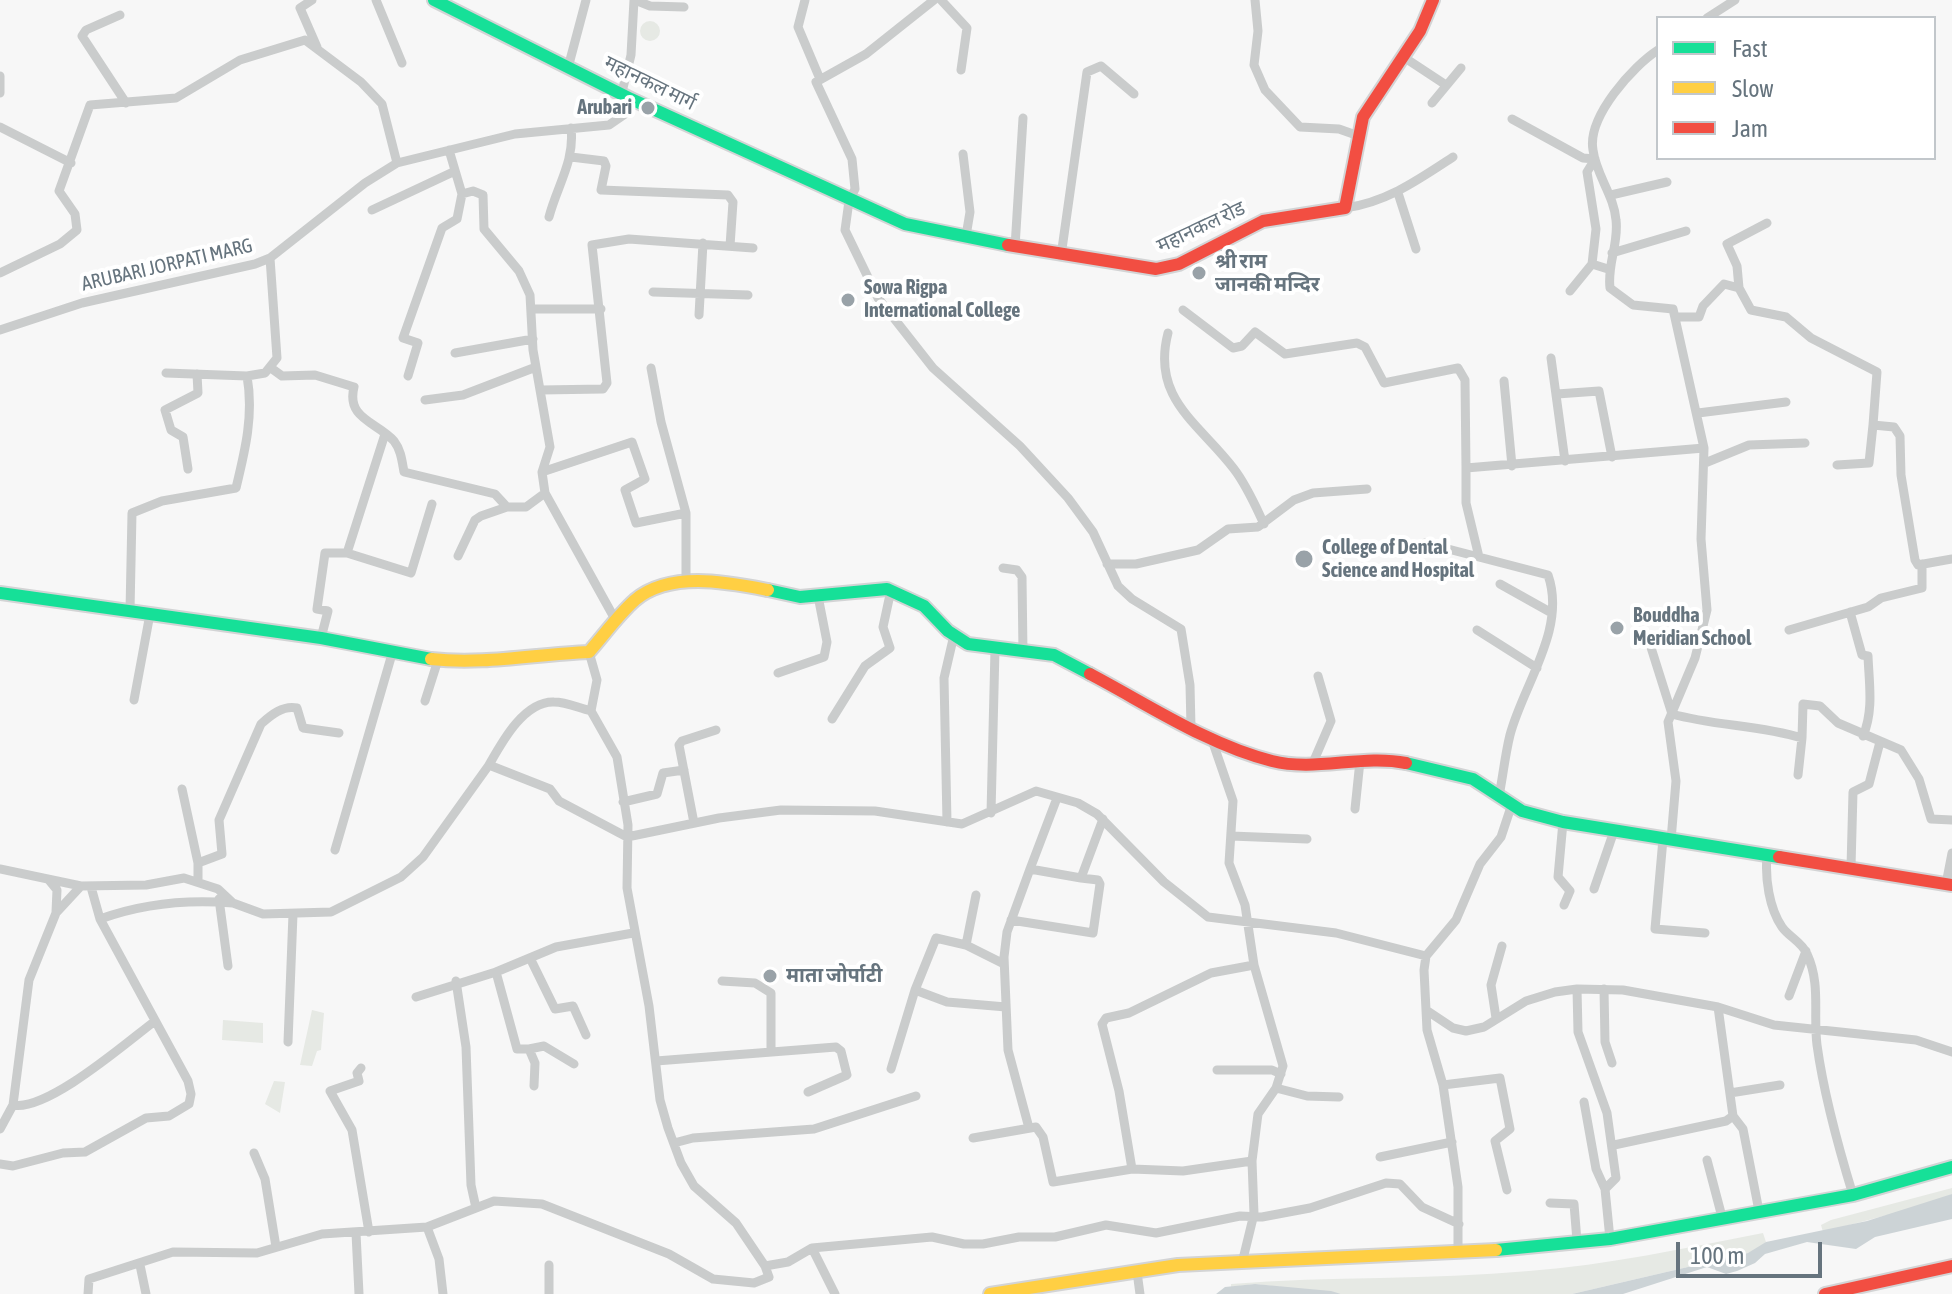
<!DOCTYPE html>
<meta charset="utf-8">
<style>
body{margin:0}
#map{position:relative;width:1952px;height:1294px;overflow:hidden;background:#f7f7f7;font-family:"Asap Condensed",sans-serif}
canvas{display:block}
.legend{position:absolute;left:1656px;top:16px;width:280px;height:144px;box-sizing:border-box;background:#fff;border:2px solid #c2c7cb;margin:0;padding:10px 14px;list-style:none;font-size:24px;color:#66747e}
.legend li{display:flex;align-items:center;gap:16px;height:40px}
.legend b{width:40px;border:2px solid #c2c7cb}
.scale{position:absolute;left:1676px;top:1242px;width:146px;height:36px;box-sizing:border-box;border:4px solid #66747e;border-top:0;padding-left:10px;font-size:24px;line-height:28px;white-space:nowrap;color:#66747e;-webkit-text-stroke:6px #fff;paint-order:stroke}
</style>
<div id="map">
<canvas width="1952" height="1294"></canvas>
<ul class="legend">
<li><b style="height:10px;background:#16e098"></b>Fast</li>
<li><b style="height:10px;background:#ffcf43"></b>Slow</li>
<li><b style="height:10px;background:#f24e42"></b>Jam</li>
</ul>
<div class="scale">100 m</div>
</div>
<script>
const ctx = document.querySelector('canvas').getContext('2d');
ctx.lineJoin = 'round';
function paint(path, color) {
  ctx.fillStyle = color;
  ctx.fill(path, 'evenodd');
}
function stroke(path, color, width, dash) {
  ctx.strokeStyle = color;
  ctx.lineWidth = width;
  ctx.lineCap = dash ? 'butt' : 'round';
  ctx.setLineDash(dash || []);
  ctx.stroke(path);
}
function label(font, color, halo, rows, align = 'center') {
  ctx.font = font + ' "Asap Condensed","Noto Sans Devanagari",sans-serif';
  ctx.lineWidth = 8;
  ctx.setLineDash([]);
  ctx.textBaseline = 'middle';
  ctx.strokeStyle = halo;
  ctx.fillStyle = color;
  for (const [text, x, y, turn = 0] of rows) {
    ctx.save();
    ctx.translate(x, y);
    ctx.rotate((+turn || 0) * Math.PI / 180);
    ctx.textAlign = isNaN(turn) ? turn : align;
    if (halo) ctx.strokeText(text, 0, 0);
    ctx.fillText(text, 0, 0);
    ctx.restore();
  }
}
paint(new Path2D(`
 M640 31a10 10 0 1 1 20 0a10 10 0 1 1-20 0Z
 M312,1010L324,1013L321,1050L317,1051L312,1066L300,1065Z
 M223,1020L263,1023V1043L222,1040Z
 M274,1081L285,1082L280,1113L265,1104Z
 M1952,1188V1194L1933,1203L1823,1232L1821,1225L1831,1220Z
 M1763,1233L1766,1242L1757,1251L1572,1294H1341L1255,1284L1231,1287V1284C1330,1276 1430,1280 1529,1271C1608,1265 1685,1248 1763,1233Z`), '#e6e9e4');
paint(new Path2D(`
 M1952,1194V1219L1875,1237L1856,1249L1807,1242L1765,1254L1755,1263L1737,1271L1726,1274L1707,1267L1623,1294H1572L1748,1253L1766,1242L1867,1221Z
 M1255,1284L1331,1291L1341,1294H1216L1225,1287Z`), '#ccd3d6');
const fast = new Path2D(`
 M434,0L631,99L905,224L1008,245
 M768,590L800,597L887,589L924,606L948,631L968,644L1054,655L1090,674
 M0,593L321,638L431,659
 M1406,763L1473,779L1522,811L1563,822L1779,857
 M1496,1250L1610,1239L1853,1195L1952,1167`);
const slow = new Path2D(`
 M431,659C483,665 536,654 589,652C604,635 618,615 635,600C670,571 726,582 768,590
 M990,1294L1178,1265L1496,1250`);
const jam = new Path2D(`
 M1008,245L1156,269L1179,264L1263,221L1345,208L1363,117L1420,31L1433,0
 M1090,674C1147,704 1208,745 1272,761C1316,772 1362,754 1406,763
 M1779,857L1952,885
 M1825,1294L1952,1266`);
stroke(fast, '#d3d4d5', 16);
stroke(slow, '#d3d4d5', 16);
stroke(jam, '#d3d4d5', 16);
stroke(new Path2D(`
 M312,0L300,8L317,47
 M376,0L402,63
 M635,0L650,6L684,7
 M805,0L798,27L820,79
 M934,0L866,54L816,82L852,159L855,189L849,201L845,230L878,298L933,368L1020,446L1068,498L1093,532L1118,586L1132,599L1181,629L1190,685L1191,727
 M941,0L967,28L961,70
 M1255,0L1258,31L1254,65L1265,90L1300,127L1339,129L1356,135
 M120,15L86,30L82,36L126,103
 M1707,18L1735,0
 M1658,50C1633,66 1587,117 1593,150C1596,175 1614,195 1616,220C1619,244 1607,264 1610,288L1633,305L1673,309L1704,448L1701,539L1707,610L1695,658L1668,722L1676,781L1671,840
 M1402,56L1446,85
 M569,64L586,0
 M0,76V93
 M622,92L631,55L634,0
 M1432,103L1461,68
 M1512,119L1583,158L1595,159L1587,172L1596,229L1592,264L1608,269
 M0,127L71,163
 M449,150L462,194L473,191L483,195L484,229L519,271L530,295L533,350L550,447L542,472L545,493L616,621
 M963,154L970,212L966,236
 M571,157L604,161L606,166L601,190L728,195L733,202L730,246
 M1398,193L1416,249
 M1611,195L1667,182
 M1345,208C1387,202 1418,180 1453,157
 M372,210L453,172
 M549,217C557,186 575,161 571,128
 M1015,247L1023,118
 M1612,253L1686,231
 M1061,256L1087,72L1101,66L1134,94
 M0,273L60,244L77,230L75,214L59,191L90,105L176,98L240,60L305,40L361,82L382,104L397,163
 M1739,288L1751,310L1786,317L1811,338L1877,372L1873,425L1894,427L1900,436L1901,475L1915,560L1918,565L1952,559
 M1570,291L1592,264
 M653,292L748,295
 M533,309H601
 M1183,310L1233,348L1242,346L1255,332L1285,354L1357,343L1365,347L1384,383L1458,368L1465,380L1466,468
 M699,315L703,243
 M1677,317H1699L1703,306L1724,284L1739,288L1737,266L1727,244L1767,223
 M0,330L82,303L255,264L270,258L365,183L397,163L515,134L609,125L625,114L631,99
 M1168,333C1151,399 1199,423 1234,469C1247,486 1255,505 1264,524
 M455,353L533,339
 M1551,358L1565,461
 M271,368L282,376L315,375L354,387C346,419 377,422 394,441C401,450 402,461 404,472L495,494L507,507
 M651,368L661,422L686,513V581
 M166,373L247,376
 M408,376L418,343L403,338L442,228L457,219L462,194
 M1504,381L1512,466
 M541,390L603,389L607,383L592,245L629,239L753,248
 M1557,394L1599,391L1612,457
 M425,400L463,395L536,367
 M1698,413L1786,402
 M1705,463L1749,445L1805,443
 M1837,465L1869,463L1873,425
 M188,469L183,437L171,430L165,410L198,393L197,374
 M542,472L632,442L645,479L625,490L636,523L686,513
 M1425,543L1548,575C1567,629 1523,685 1510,735C1505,755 1503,776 1499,796
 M347,553L385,434
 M458,556L475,520L481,516L507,507H526L545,493
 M1479,557L1466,503V468L1704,448
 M1107,564H1136L1198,550L1228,529L1258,527L1294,500L1313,493L1367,489
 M1003,568L1017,570L1022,577L1023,653
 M1500,584L1550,612
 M130,611L132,513L162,501L236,488C245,451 254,415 247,376L265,373L277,358L270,258
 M1850,612L1862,655L1868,656C1869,683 1874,710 1863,736
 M1477,630L1537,668
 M1789,630L1868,607L1881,598L1922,588V564
 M321,638L328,611L317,609L325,553H347L411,573L432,504
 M1648,638L1672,714C1715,726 1759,725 1802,738L1803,704L1820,706L1838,723L1901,750L1919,779L1931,819L1952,820
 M589,652L597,680L591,711L617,757L628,825L627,888L649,1006L660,1100L668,1128L681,1163L694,1186L736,1223L765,1266L788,1262L812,1248L835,1294
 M778,673L824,657L827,642L818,596
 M134,700L150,614
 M425,701L438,660
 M832,719L865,666L890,648L883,627L891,590
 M1211,737L1233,801L1229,863L1245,905L1254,965L1283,1066L1276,1088L1258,1114L1252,1161L1254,1214L1243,1259
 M489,765C502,742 524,701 554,702C567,702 578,708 591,711
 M1312,765L1331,721L1318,676
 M1798,775L1802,738
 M182,789L198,863V880
 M1057,798L1030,869L1081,878L1103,819
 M623,802L657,794L663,773L684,770
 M1355,809L1360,761
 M991,813L995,649
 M947,822L944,678L954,635
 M1563,822L1558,877L1570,891L1564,905
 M694,823L679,745L682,741L716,730
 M1231,836L1307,839
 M1663,839L1655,929L1705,933
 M335,850L392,654
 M1767,856C1765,878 1769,908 1782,927C1789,937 1802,942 1807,954C1821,984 1813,1013 1817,1045C1824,1096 1838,1146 1853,1195
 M198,863L222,854L219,820L261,724C271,715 283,705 297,708L303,728L339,733
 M1851,867L1853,792L1869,784L1880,742
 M0,869L81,886
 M48,879L57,890L56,912
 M1946,884L1952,853
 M1594,889L1614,831
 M219,899L228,966
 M100,919C144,903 186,899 233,903
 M1011,920L1093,933L1100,884L1098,880L1081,878
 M966,945L976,895
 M530,958L555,1009L573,1006L586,1035
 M456,981L466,1047L471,1185L476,1208
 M722,981L755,983L771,993V1050
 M1577,989L1578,1032L1607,1113L1616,1178L1605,1189L1610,1239
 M1604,989L1605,1042L1612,1063
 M915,990L947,1002L1006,1007
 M1789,996L1806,951
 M416,997L496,972
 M1426,1010L1453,1028L1466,1031L1484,1027L1526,1001L1555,992L1577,989L1623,990L1718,1007L1774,1025L1916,1040L1952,1052
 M1496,1018L1491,985L1502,946
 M288,1042L293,914
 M529,1049L544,1046L574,1064
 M656,1061L836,1047L841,1051L847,1075L808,1092
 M361,1068L357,1073L359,1081L330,1091L352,1130L369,1232
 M891,1069L915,990L936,938L966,945L1004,964
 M1217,1070H1272L1281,1074
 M1443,1085L1500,1078L1510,1129L1495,1141L1507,1190
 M534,1086L535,1063L529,1049H517L496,972L556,947L633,933
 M1276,1088L1307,1096L1339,1097
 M1730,1093L1780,1085
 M1584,1102L1596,1169L1605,1189
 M13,1105C47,1112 127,1042 155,1021
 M1733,1116L1743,1129L1759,1211
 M1029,1128L1008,1050L1004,957L1007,932L1030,869
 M0,1129L13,1105L29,980L56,913L81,886L146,885L184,878L218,889L233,903L263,914L331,912L401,877L423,857L489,765L550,789L559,801L627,837L719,818L781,810L875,811L962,824L1036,791L1078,803L1097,814L1164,882L1208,917L1336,933L1426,956
 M973,1138L1036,1127L1043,1137L1053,1182L1132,1169L1119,1091L1102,1024L1106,1018L1129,1013L1211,973L1254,965
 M674,1143L693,1138L814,1129L916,1096
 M1614,1145L1726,1121L1733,1116L1718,1007
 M254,1153L265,1179L276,1247
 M1380,1157L1452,1142
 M1707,1160L1722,1217
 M0,1164L13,1166L63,1153L85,1152L146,1118L169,1116L189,1104L191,1094L188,1081L100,919L91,887
 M1132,1169L1183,1171L1252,1161
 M1550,1203L1574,1204L1577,1241
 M427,1227L439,1259L443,1294
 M356,1233L359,1294
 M812,1248L932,1237L964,1244H983L1019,1237H1055L1106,1225L1156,1233L1240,1216L1262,1217L1310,1208L1386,1183L1400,1184L1422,1207L1459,1224
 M1458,1252V1187L1443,1085L1427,1030L1424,970L1426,956L1456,920L1480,864L1501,837L1512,804
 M140,1265L146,1294
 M1137,1272L1140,1294
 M88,1294L89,1279L173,1252L257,1253L322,1234L427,1227L494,1201L542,1204L669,1254L713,1279L754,1283L769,1277L765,1266
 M549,1294V1265`), '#cacccc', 9);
stroke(fast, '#16e098', 12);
stroke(slow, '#ffcf43', 12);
stroke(jam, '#f24e42', 12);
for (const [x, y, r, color] of [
 [648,108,8,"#99a2a8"],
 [1199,273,8,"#99a2a8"],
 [848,300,8,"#99a2a8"],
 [1304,559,10,"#99a2a8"],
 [1617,628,8,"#99a2a8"],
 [770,976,8,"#99a2a8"]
]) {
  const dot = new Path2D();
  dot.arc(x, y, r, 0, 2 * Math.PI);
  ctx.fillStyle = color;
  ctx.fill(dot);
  stroke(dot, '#fff', 3);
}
label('20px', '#66747e', '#fff', [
 ["महानकल मार्ग",650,83,26],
 ["महानकल रोड",1201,227,-25],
 ["ARUBARI JORPATI MARG",167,265,-13]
]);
label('bold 20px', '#66747e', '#fff', [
 ["Arubari",632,108,"right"],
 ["श्री राम",1215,262],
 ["जानकी मन्दिर",1215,285],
 ["Sowa Rigpa",864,288],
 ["International College",864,311],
 ["College of Dental",1322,548],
 ["Science and Hospital",1322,571],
 ["Bouddha",1633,616],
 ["Meridian School",1633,639],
 ["माता जोर्पाटी",786,976]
], 'left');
</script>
